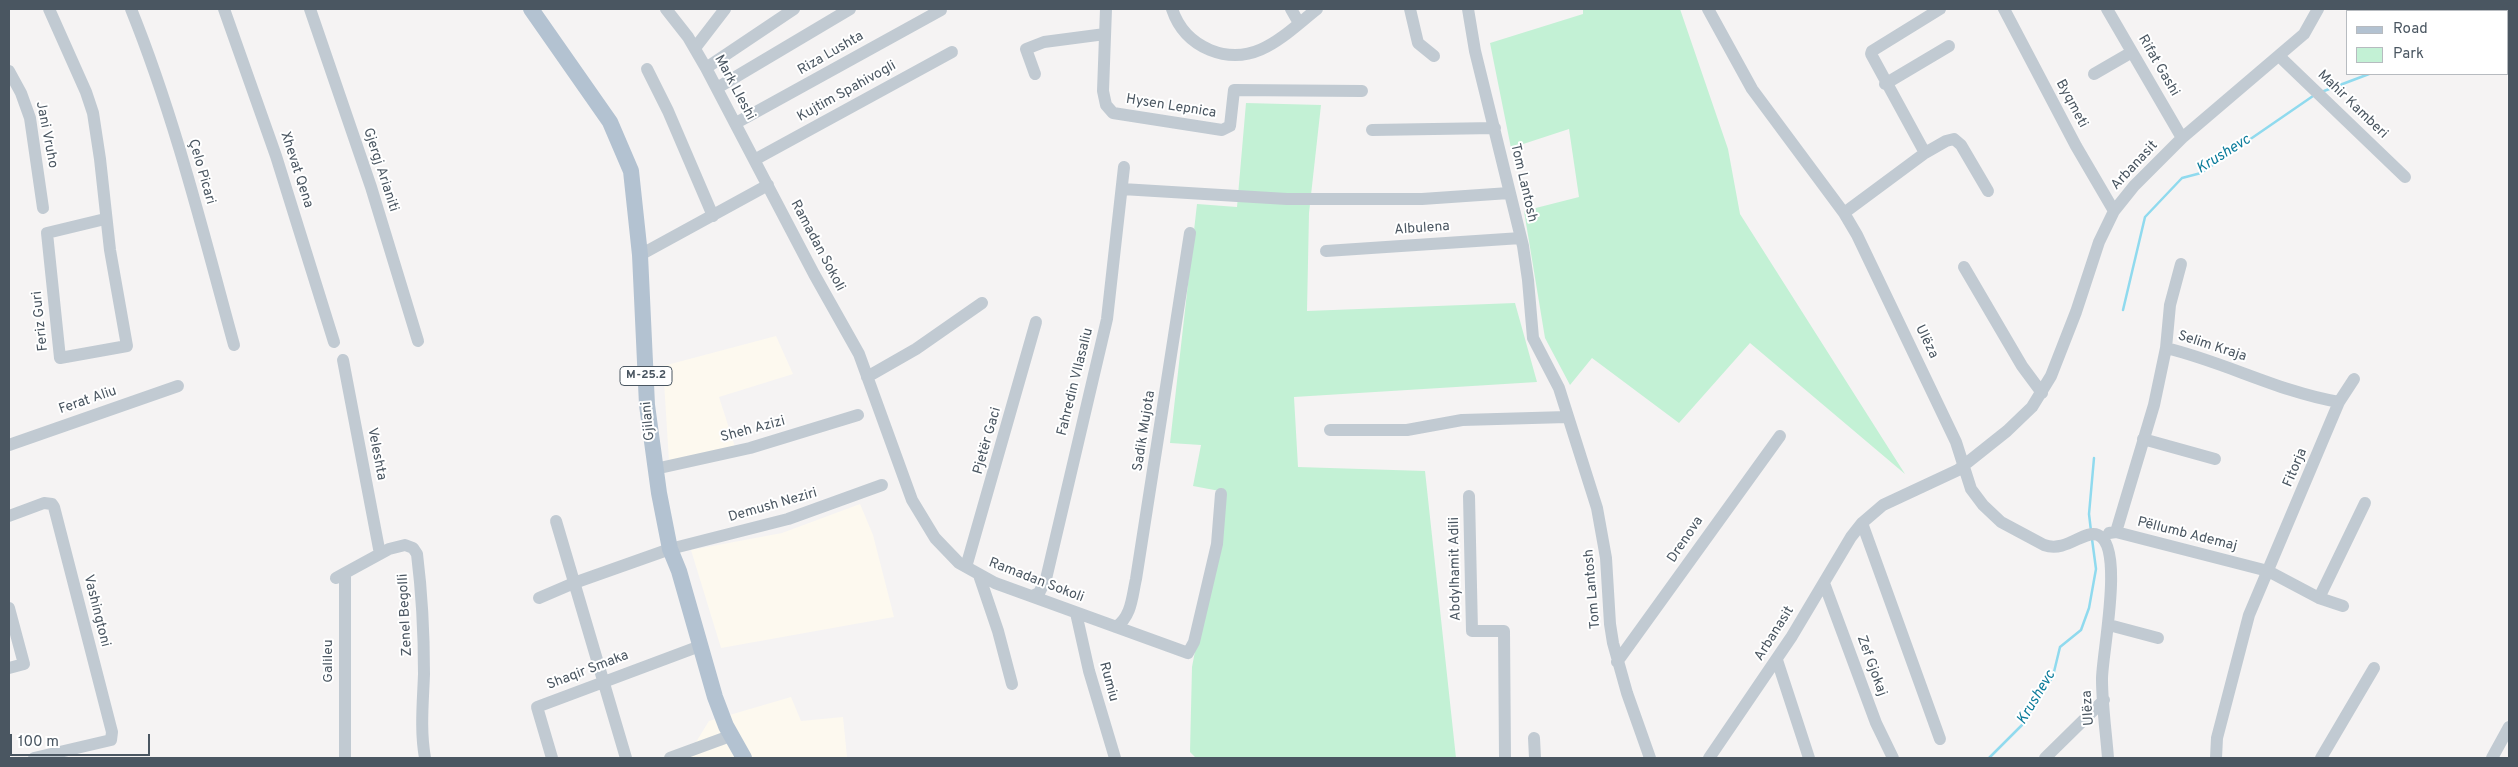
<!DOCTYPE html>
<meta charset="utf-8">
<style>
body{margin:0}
#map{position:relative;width:2518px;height:767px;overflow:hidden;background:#f5f3f3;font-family:Overpass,sans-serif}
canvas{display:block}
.frame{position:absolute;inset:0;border:10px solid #4a5661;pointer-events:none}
.legend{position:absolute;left:2346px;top:10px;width:162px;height:65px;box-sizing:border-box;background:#fff;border:1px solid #b7bbc0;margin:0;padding:6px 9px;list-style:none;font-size:15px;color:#4a5661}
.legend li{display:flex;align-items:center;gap:10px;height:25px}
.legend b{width:25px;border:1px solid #b7bbc0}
.scale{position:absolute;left:10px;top:734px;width:140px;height:22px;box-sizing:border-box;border:2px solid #4a5661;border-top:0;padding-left:6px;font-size:15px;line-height:18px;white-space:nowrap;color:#4a5661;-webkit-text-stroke:4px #fff;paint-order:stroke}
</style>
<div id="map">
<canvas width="2518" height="767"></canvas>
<div class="frame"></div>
<ul class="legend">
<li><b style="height:6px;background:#b3c2d1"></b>Road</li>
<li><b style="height:14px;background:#c3f1d5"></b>Park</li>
</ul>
<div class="scale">100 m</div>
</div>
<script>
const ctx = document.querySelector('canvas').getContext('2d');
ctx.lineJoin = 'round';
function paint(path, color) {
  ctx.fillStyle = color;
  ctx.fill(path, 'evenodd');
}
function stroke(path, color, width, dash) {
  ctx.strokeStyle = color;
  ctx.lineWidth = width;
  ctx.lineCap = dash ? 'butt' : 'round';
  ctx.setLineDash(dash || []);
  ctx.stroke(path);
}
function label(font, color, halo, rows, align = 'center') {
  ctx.font = font + ' Overpass,sans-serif';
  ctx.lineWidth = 4;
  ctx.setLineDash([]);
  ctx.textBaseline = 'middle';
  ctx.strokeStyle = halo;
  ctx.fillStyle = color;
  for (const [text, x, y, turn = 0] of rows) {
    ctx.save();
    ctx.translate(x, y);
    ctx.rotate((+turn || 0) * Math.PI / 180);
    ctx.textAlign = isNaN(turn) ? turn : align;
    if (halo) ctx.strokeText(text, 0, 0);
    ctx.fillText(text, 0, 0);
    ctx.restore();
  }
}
paint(new Path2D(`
 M776,336L793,374L719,397L735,447L669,461L663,366Z
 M860,504L873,535L894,617L721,648L691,550L782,533Z
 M791,697L801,721L843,717L847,757L672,758L696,742L709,721Z`), '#fdf9ef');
paint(new Path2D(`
 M1583,9H1680L1728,149L1740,214L1905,474L1750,343L1679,423L1592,358L1570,385L1545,338L1524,211L1579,197L1569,129L1511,148L1490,43L1583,14Z
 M1246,103L1321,105L1309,213L1307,311L1515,303L1537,382L1294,397L1298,467L1425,471L1456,758H1196L1190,752L1192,667L1225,492L1193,486L1201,445L1170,443L1197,204L1237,207Z`), '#c3f1d5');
stroke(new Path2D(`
 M2479,11L2483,9
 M2324,91L2369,74
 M2123,310L2145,217L2182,178L2201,173L2313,96
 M2091,531L2089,514L2094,458
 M1989,758L2022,725L2053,676L2060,647L2081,630L2089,608L2096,569L2092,539`), '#90daee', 2.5);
stroke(new Path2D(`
 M49,9L86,92L93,113L100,159L110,250L127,346L60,358L47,233L105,219
 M131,9C175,118 203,232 234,345
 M224,9L276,156L334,342
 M310,9L371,187L418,341
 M666,9L688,37L706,68L814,274L859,354L912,500L935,538L959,563L995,583L1188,653L1194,642L1217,544L1221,494
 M1106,9L1103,91L1106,105L1113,113L1222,130L1230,126L1234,90L1362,91
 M1172,9C1178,27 1191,42 1210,50C1255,68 1284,35 1317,9
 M1291,9L1299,23
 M1410,9L1418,43L1434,56
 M1468,9L1475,51L1523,246L1528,280L1533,338L1559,388L1597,508L1606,558L1610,624L1613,643L1627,693L1650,758
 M1708,9L1752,89L1844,213L1857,235L1956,442L1971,489L1983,505L2001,522L2044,545C2067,553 2084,529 2098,535C2125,546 2102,654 2102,679C2102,705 2106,732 2108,758
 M2004,9L2076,146L2114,211
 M2107,9L2182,138
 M695,48L725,9
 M2279,56L2405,177
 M706,68L794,9
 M647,69L668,111L713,216
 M9,71L21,93L30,118L43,208
 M1035,74L1026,49L1044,42L1105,34
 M2094,74L2132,52
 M1885,84L1949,46
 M717,88L850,9
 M736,123L941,10
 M1372,130L1495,128
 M1925,153L1946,141L1954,139L1961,145L1988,191
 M756,159L952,52
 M1122,189L1287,199H1422L1509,193
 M1844,213L1925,153L1871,54L1872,51L1940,9
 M1326,251L1521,238
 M640,255L768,185
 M1964,267L2022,366L2042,393
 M2166,348L2170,305L2181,264
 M343,360L380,554
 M867,377L916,349L982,303
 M1330,430H1407L1462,420L1567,417
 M2143,439L2215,459
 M9,445L178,386
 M655,469L750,448L858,415
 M1469,496L1472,631H1504L1505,758
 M9,516L44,503L52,504L54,507L112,732L111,740L34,758
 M556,521L626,758
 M1862,523L1940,739
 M2116,532L2154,405L2166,348C2225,362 2279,392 2339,402
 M2109,533L2116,532L2268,571L2319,598L2343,606
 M966,567L1036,322
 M345,573L389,549L405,545L413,548L417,554C422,594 424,634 424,674C423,702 420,730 425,758
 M979,575L998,631L1012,684
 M336,578L345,573V758
 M1824,583L1876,723L1893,758
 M1032,596L1039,593L1046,579L1107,319L1124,167
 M539,598L574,583L670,549L788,519L882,485
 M2319,598L2365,503
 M9,608L24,664L9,668
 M1076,613L1089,671L1115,758
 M2109,625L2158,638
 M1116,627C1132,616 1132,596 1136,579L1190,233
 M1777,660L1809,758
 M1617,662L1780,436
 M1534,738L1535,758
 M552,758L537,707L700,646
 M670,758L730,736
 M1709,758L1792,636L1851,537L1862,523L1883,505L1958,470L2007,431L2032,407L2051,376L2076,312L2099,242L2114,211L2134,186L2182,138L2304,34L2318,9
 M2045,758L2104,700
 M2216,758L2217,738L2249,615L2339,402L2354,379
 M2321,758L2374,668
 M2492,758L2509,727`), '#c1cad2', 12);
stroke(new Path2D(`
 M531,9L610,122L631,171L640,255L647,405L659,493L670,549L679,571L715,697L726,726L744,758`), '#b3c2d1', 16);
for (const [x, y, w] of [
 [646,376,52]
]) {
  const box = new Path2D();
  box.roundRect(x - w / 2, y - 9.5, w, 19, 4);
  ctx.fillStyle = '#fff';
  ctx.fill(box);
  stroke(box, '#4a5661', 1);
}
label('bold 12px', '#4a5661', null, [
 ["M-25.2",646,376]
]);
label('14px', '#4a5661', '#fff', [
 ["Riza Lushta",831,54,-30],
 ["Rifat Gashi",2158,66,60],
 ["Mark Lleshi",734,88,62],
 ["Kujtim Spahivogli",847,92,-29],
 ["Byqmeti",2071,104,62],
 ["Mahir Kamberi",2352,105,44],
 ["Hysen Lepnica",1171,107,9],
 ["Jani Vruho",46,135,79],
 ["Arbanasit",2135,166,-47],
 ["Xhevat Qena",296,170,72],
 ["Gjergj Arianiti",380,170,72],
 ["Çelo Picari",201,172,74],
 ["Tom Lantosh",1523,183,77],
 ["Albulena",1422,229,-4],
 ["Ramadan Sokoli",817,246,62],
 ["Feriz Guri",41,321,-96],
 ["Ulëza",1926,342,64],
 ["Selim Kraja",2212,347,18],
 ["Fahredin Vllasaliu",1076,382,-76],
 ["Ferat Aliu",88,401,-19],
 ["Gjilani",649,421,-95],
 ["Sheh Azizi",753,430,-15],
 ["Sadik Mujota",1145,431,-81],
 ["Pjetër Gaci",988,441,-74],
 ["Veleshta",376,454,79],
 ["Fitorja",2296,468,-67],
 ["Demush Neziri",773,506,-16],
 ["Pëllumb Ademaj",2187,535,14],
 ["Drenova",1686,540,-56],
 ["Abdylhamit Adili",1456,569,-91],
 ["Ramadan Sokoli",1036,581,21],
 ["Tom Lantosh",1593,589,-95],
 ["Vashingtoni",96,611,76],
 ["Zenel Begolli",406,615,-93],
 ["Arbanasit",1775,634,-58],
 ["Galileu",329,661,-90],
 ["Zef Gjokaj",1871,666,70],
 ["Shaqir Smaka",588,671,-21],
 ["Rumiu",1108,682,75],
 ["Ulëza",2089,708,-94]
]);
label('italic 15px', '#0c7c9b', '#fff', [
 ["Krushevc",2224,155,-32],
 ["Krushevc",2037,698,-59]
]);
</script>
